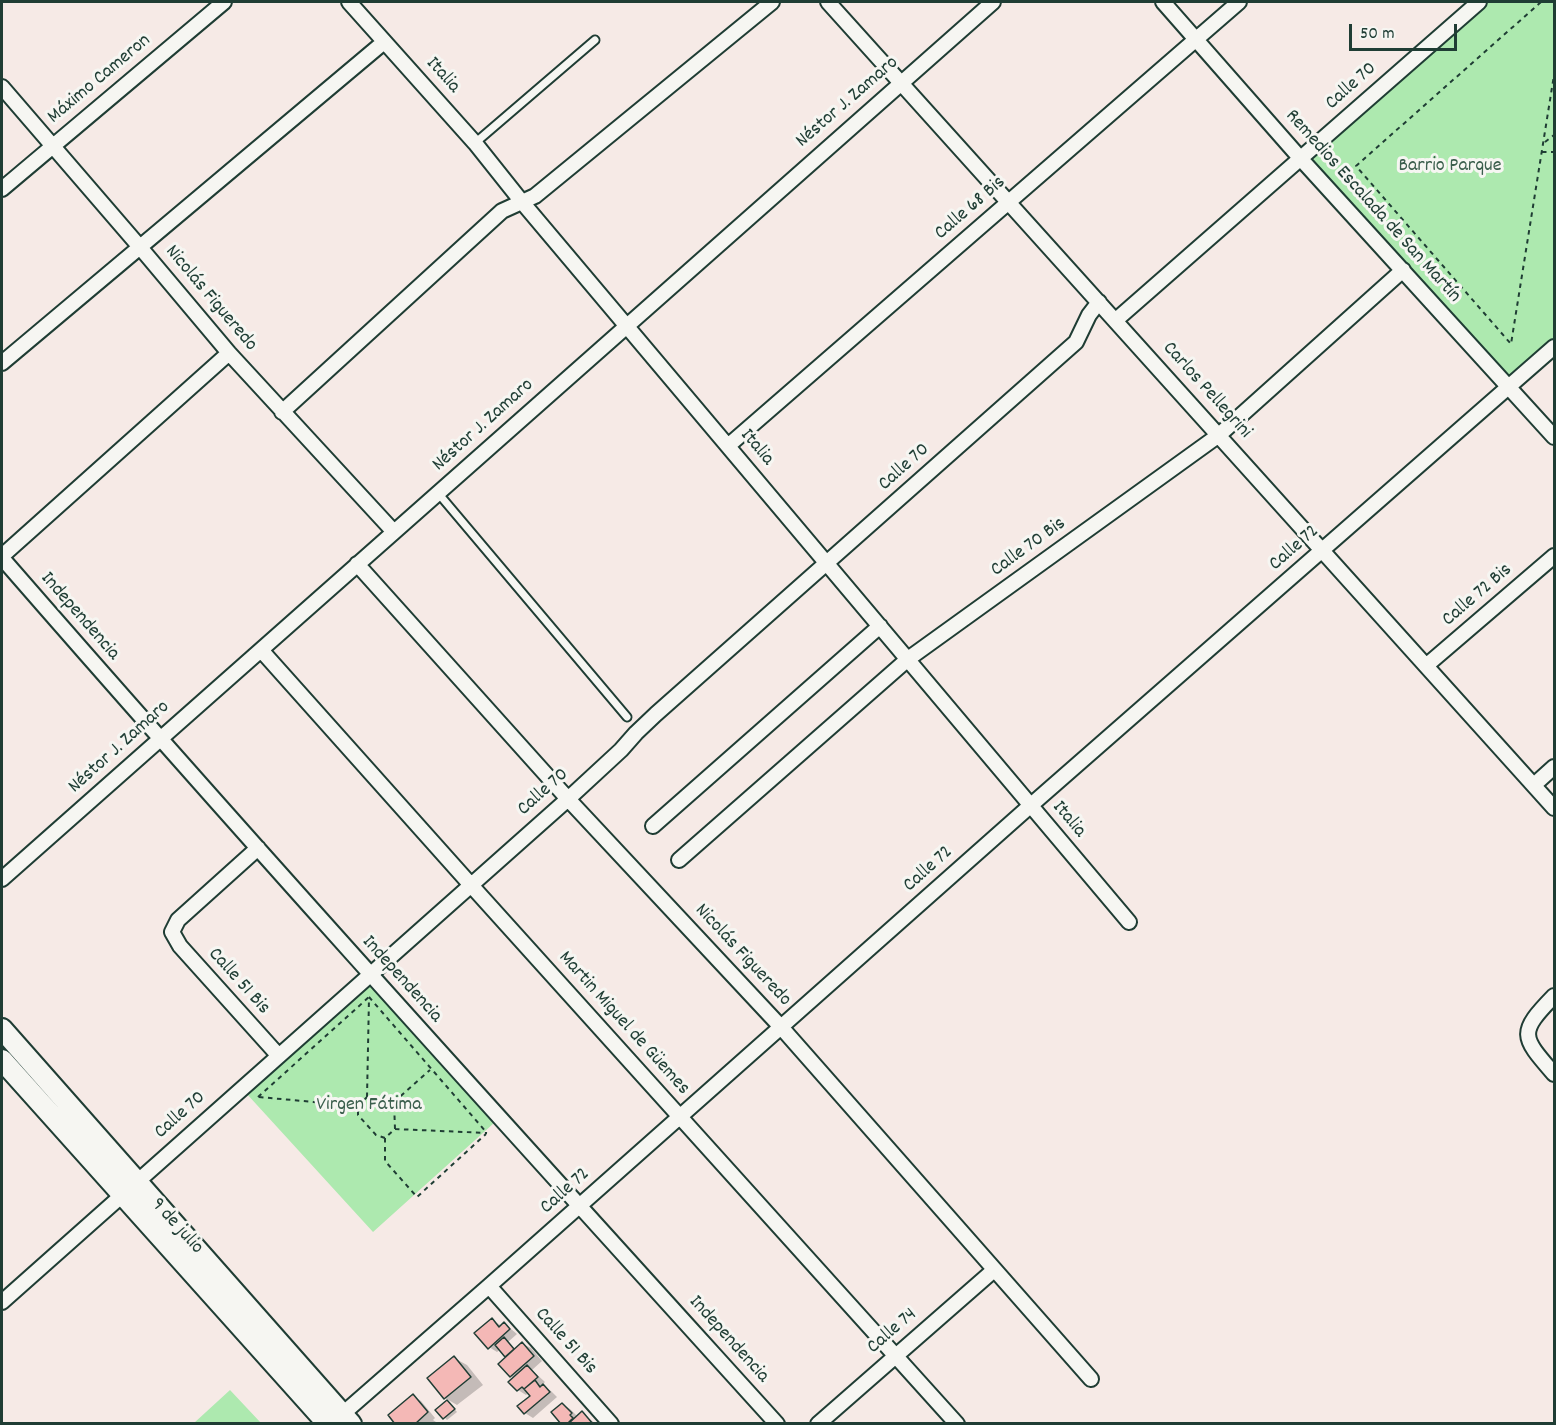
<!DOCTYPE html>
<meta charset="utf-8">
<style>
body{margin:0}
#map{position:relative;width:1556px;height:1425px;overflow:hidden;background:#f6eae6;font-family:Dekko,sans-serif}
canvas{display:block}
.frame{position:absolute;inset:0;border:3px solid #1f3d34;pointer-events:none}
.scale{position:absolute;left:1349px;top:24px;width:108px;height:27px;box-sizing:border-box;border:3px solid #1f3d34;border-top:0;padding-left:8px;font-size:18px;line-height:21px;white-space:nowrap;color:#1f3d34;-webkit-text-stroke:4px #f6f6f2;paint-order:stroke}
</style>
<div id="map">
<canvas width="1556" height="1425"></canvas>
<div class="frame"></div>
<div class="scale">50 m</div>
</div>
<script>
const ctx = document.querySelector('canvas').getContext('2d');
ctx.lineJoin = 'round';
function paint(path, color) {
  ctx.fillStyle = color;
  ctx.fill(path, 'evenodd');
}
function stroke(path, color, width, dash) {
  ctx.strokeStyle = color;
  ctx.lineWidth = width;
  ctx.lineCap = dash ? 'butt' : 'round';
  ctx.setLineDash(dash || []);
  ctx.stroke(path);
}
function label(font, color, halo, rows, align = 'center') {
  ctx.font = font + ' Dekko,sans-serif';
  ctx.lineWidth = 6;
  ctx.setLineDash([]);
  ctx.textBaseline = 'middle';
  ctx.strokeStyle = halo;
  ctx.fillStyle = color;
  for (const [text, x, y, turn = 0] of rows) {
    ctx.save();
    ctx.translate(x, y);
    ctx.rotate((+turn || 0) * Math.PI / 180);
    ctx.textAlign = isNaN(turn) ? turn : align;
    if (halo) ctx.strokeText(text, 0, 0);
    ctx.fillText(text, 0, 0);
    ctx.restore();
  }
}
paint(new Path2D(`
 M1479,2H1554V347L1509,387L1301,159Z
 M369,981L494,1123L373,1232L246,1093Z
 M230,1390L261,1423H194Z`), '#ade9af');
paint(new Path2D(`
 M492,1320L502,1326L505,1324L517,1334L508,1342L515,1350L523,1344L531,1348L542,1361L532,1370L545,1382L542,1385L551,1391L557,1397L533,1418L525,1413L519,1407L532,1396L529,1392L526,1395L518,1390L514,1378L511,1376L508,1356L501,1349L497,1352L489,1347Z
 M454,1358L467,1365L483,1385L457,1405L445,1398Z
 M413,1396L421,1401L435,1418L433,1420L439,1424H397Z
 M448,1401L457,1412L447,1420L437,1410Z
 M562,1404L570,1409L578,1417L582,1413L596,1424H563Z`), '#0003');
const building = new Path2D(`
 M492,1318L499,1327L504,1322L510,1329L488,1349L474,1333Z
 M504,1337L514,1349L505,1357L495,1345Z
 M522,1342L534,1356L510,1377L498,1364Z
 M454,1356L471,1377L444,1399L427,1378Z
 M527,1365L538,1377L524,1389L522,1387L517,1391L508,1382Z
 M535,1380L540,1387L543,1384L550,1392L524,1414L517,1406L530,1396L524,1389Z
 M413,1394L428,1412L415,1424H395L388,1415Z
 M447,1400L455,1409L443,1419L435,1410Z
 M562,1403L572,1413L570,1415L573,1418L567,1424H561L551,1412Z
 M582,1411L593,1424H568Z`);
paint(building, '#f4b8b6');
stroke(building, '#1f3d34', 1.5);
const lane = new Path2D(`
 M475,143L595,40
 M438,493L627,717`);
const street = new Path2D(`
 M349,2L475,143L522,202L1129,922
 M828,2L1554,808
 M1163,2L1301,159L1554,437
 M2,87L139,246L229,353L394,532
 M2,189L224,2
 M1116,320L1479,2
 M2,363L384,42
 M282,412L502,211L535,196L772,2
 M729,445L1239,2
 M2,556L229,353
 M2,558C256,850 517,1137 777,1424
 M357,564L568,799L781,1027L1091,1379
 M261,650L470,884L957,1424
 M1427,665L1554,556
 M1534,785L1554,767
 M653,826L880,626
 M258,848L178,920L172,932L180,946L278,1055
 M679,860L908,659L1219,435L1403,270
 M2,879L993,2
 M1554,996C1518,1033 1521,1036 1554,1074
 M489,1286L611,1424
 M2,1302L568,799L621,750L636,733L656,714L1076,342L1089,315L1099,302
 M338,1418L489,1286L1030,806L1554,347
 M818,1424L994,1270`);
const secondary = new Path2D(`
 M2,1029L351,1424
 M2,1060L328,1424`);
stroke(lane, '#1f3d34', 11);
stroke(street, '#1f3d34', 18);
stroke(secondary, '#1f3d34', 24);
stroke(new Path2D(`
 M1541,2L1356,166L1511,344L1554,75
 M1545,142L1554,135
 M1542,152H1554
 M369,997L487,1133
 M258,1097L369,997
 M259,1097L358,1106
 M367,1097L369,998
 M394,1102L430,1070
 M395,1129L394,1102L367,1097L358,1106V1115L376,1135L385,1138L395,1129L487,1133
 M385,1138V1161L417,1197L486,1134`), '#1f3d34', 2, [4.5, 4.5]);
stroke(lane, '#f6f6f2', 7);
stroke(street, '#f6f6f2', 14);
stroke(secondary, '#f6f6f2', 20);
label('20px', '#1f3d34', '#f6f6f2', [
 ["Italia",442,76,48],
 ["Máximo Cameron",100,80,-40],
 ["Calle 70",1352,87,-42],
 ["Néstor J. Zamaro",848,103,-41],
 ["Remedios Escalada de San Martín",1372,207,48],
 ["Calle 68 Bis",971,209,-41],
 ["Nicolás Figueredo",210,299,50],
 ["Carlos Pellegrini",1206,391,48],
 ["Néstor J. Zamaro",484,426,-42],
 ["Italia",756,448,50],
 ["Calle 70",905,468,-42],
 ["Calle 70 Bis",1029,548,-36],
 ["Calle 72",1295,549,-41],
 ["Calle 72 Bis",1478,596,-41],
 ["Independencia",79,617,49],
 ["Néstor J. Zamaro",120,748,-42],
 ["Calle 70",544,793,-42],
 ["Italia",1068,820,50],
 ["Calle 72",929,870,-42],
 ["Nicolás Figueredo",742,956,47],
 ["Independencia",401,980,48],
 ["Calle 51 Bis",238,982,48],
 ["Martin Miguel de Güemes",623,1024,48],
 ["Calle 70",181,1116,-42],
 ["Calle 72",566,1192,-42],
 ["9 de julio",176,1227,48],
 ["Calle 74",893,1332,-41],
 ["Independencia",728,1340,48],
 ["Calle 51 Bis",565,1342,48]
]);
label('20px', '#3b5f4d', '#f6f6f2', [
 ["Barrio Parque",1450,167],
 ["Virgen Fátima",369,1106]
]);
</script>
